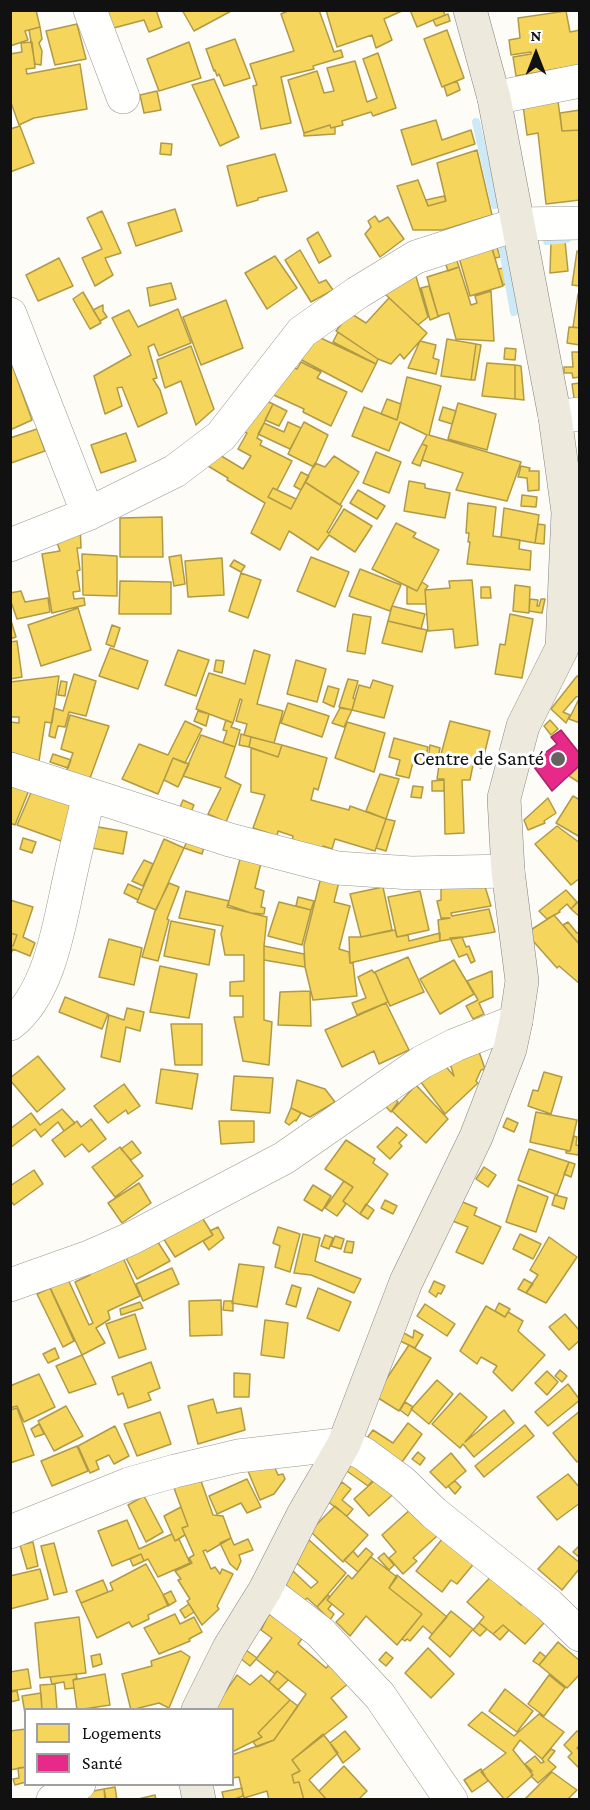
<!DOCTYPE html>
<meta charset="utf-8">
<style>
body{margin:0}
#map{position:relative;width:590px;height:1810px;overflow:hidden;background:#fdfcf7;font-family:"Crimson Pro",serif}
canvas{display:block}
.frame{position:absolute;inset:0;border:12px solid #111;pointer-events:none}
.legend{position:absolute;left:24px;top:1708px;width:210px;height:78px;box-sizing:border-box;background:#fff;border:2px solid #a0a0a0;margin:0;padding:8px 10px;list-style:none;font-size:18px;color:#111}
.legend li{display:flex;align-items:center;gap:12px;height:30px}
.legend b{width:30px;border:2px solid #a0a0a0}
.north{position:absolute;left:506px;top:24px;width:60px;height:60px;-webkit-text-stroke:4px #fff;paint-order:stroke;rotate:0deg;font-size:16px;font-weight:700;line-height:24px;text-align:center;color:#111}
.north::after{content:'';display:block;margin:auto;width:21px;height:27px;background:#111;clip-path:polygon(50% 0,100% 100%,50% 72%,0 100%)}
</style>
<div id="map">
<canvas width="590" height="1810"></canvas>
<div class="frame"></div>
<ul class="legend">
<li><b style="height:16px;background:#f6d55c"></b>Logements</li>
<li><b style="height:16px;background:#e7298a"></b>Santé</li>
</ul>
<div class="north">N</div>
</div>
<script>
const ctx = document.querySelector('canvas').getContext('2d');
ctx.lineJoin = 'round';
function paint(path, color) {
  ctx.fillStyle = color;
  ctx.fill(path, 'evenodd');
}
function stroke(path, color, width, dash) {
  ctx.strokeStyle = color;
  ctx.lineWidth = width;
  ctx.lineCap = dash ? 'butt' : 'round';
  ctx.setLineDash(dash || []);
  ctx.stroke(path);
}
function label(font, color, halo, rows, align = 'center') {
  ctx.font = font + ' "Crimson Pro",serif';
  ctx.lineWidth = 6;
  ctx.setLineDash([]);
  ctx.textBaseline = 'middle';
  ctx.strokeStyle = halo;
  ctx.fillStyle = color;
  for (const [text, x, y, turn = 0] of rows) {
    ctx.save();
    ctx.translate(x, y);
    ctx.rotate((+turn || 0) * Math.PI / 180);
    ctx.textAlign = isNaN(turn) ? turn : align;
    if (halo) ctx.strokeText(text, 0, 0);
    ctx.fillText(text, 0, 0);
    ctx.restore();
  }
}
const homes = new Path2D(`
 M10,10H36L40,27L25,31L28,40L10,46Z
 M103,10H156L162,27L149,32L144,20L110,29Z
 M182,10H233L194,31Z
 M290,10H319L334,52L341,50L343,57L313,66L314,69L281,77L291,123L261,129L253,86L257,85L250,64L294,51L281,14Z
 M326,10H404L384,19L392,40L376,48L372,35L337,47Z
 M410,10H443L445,15L417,27Z
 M566,11L570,32L580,30V65L516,76L513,57L531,54V52L511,55L509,40L520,38L518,18Z
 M448,14L450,21L436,26L433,20Z
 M77,24L86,59L55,65L46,31Z
 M40,27L42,39L39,43L42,51L41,65L35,64L29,30Z
 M447,30L464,78L442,87L424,39Z
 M235,39L250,78L224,86L219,74L217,76L215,70L214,71L206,49Z
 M32,42L35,68L26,69L27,74L80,64L87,109L34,118L19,125L10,100V54L22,52L21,43Z
 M189,42L201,78L159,91L147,59Z
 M378,53L396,108L373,116L371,112L342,121L343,125L331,128L330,125L304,133L288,80L317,71L324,93L334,91L327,68L355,61L367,102L377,98L363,59Z
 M214,79L239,137L220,146L192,85Z
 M457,81L460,90L447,96L444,86Z
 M157,91L161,110L144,113L140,95Z
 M557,94L562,131L580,130V200L546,204L538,133L527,135L522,98Z
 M580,110V130L562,131L560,113Z
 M436,120L442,140L471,130L475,144L412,165L401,130Z
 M330,125L331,128L335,127V134L304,136V133Z
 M20,126L34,163L10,172V129Z
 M161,143L172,144L171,155L160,154Z
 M477,150L492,215L443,230H413L397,186L418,180L428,206L446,201L437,163Z
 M275,154L287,191L258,198V200L237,206L227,166Z
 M444,196L446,201L428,206L426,200Z
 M175,209L182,231L136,246L128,223Z
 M102,211L121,253L105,258L113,275L95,286L82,258L102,249L87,218Z
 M375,216L379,222L388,217L404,239L380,257L365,234L371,227L368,221Z
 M318,232L331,256L319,263L307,239Z
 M490,241L503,286L470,296L458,254Z
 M495,241L500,257L495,258L490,243Z
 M565,241L568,271L550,273L551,242Z
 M300,250L319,283L326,280L333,290L311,302L285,260Z
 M577,251L580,252V286L572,285Z
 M454,252L459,267L448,271L443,256Z
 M275,256L297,288L267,309L245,273Z
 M59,258L73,286L38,301L26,275Z
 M459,267L471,305L477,303L475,296L491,291L494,341L456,339L449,313L438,316L427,277Z
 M504,268L509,283L503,285L498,269Z
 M415,273L428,317L418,325L385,294Z
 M171,283L176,299L150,306L147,288Z
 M429,286L438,316H440L430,320L421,288Z
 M83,292L101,323L90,329L73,299Z
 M578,294L580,295V328L573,327Z
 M389,298L427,333L404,359L400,354L391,364L378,359L336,331L350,313L366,323Z
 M226,300L243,348L201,365L183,317Z
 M103,305V311L107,317L100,321L93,310Z
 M178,309L191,343L159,356L154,344L148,347L157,378L153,379L160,390L167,413L138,427L122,387L117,388L122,406L105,414L94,376L131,355L112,318L129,310L138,327Z
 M569,327L580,328V345L567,343Z
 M308,332L376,364L362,392L296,357Z
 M338,332L378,359L376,364L333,342Z
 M447,339L476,344L471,380L441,376Z
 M420,341L436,345L433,358L439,360L436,374L408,368Z
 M476,344L481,345L475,380H471Z
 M191,346L214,409L196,425L181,381L165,388L157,360Z
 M505,348L516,349L515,360L504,359Z
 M572,352H580V377L573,378L572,373H564V367H573Z
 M10,359L32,420L10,430L11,387Z
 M285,362L297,369L301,362L321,372L317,378L347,392L331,426L303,412L304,409L265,391Z
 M487,363L515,365V399L482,396Z
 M515,365L521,366L524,400L515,399Z
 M407,377L441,386L429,435L521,462L507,501L456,490L463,473L422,460L427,446L422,444L427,435L400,422L389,451L352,436L364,407L397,420Z
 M580,383V398H574L572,384Z
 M256,396L273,404L257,438L262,441L260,445L292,461L277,490L273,488L268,497L291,509L305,482L342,506L327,532L329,533L344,509L372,526L355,552L329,535L318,550L289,531L280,550L251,533L265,503L227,480L228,478L208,466L218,454L243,469L251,456L238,449L247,433L240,430Z
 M387,399L401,404L397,420L381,414Z
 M458,403L496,414L487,450L448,439Z
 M273,404L287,411L279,426L265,420Z
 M443,407L456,411L452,424L439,420Z
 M288,422L301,428L290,449L258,434L264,423L284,432Z
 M304,422L328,435L314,467L288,454Z
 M37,429L45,451L11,463L10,438Z
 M126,433L136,461L101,473L91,445Z
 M422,444L427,446L420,466L412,463Z
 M376,452L401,462L389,493L363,483Z
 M334,456L359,472L340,505L305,482L315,463L325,467Z
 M521,466L530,468L529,471H539V490L528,491L527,478L518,477Z
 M301,472L309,476L301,490L294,486Z
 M409,481L425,484V488L450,493L445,518L404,511Z
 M273,488L296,499L291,509L268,497Z
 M358,490L385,506L377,519L350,503Z
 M522,495L537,497L536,507L521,506Z
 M468,503L496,507L493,536L520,540L519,549L531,551L530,570L467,564L470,542H468L469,533H466Z
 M504,508L539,515L535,543L501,537Z
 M162,517L163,557H120V518Z
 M80,523L81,548H77L80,570L77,571L80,591L73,592L74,599L84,598L85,605L52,613L42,554L60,551L54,534Z
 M396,523L416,533L413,537L439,550L417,591L372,569Z
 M538,524L545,525L544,544L535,543Z
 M82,554L117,556V596L83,595Z
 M181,555L185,584L174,586L169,557Z
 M311,557L349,572L335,607L297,591Z
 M222,558L224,595L188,597L185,561Z
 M234,560L245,566L241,572L230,566Z
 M360,569L401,585L390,611L349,596Z
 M241,573L261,580L248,618L229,611Z
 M472,580L478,645L455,648L453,629L428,631L425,590L450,588L449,581Z
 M120,581L171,582V614H119Z
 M422,582L428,586L425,590L426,604H407V586L417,591Z
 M515,585L530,587L529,613L513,611Z
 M481,587H490L491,598H481Z
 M21,591L25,602L48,598L50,612L17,619L10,599V593Z
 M530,599L538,600L537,606H539L541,599H545L542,613L529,611Z
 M392,606L425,614L421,629L388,621Z
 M78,608L91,650L41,666L28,625Z
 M353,614L371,617L365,654L347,651Z
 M510,614L533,619L522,678L495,674L500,644L505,645Z
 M10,617L16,637L10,639Z
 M388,621L427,630L422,652L382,643Z
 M112,625L120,628L114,647L106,644Z
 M17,641L22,677L10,679V642Z
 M110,648L148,661L138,689L99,676Z
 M178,650L209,660L196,696L165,685Z
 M254,650L270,655L257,704L283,711L274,743L244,735L247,724L236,721L242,700L240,699L233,723L196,709L209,673L245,684Z
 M216,660L224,661L222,673L214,671Z
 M296,660L326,669L317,702L287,694Z
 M74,674L96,681L86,716L69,712L65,727L58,726L55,738L49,736L54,708L63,711Z
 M59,676L52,723L45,722L39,761L10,752V722L19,723V717H10V682Z
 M577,676L580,677V696L576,697L563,712L570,715L566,723L551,709Z
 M348,679L358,681L353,698L355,699L352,710L339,707Z
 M373,680L393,686L384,718L352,710L359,685L370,688Z
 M61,681L67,682L65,696L58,695Z
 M328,686L339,689L334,707L323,702Z
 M580,697V723L569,719Z
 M288,703L329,716L322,737L281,723Z
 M340,708L352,710L344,727L332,723Z
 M198,711L209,714L206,726L194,721Z
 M70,715L109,726L89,781L66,772L73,753L61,749Z
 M226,720L233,723L231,727L240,730L235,747L223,743L227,731L223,730Z
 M550,720L558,729L551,735L544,726Z
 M185,721L202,729L185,763L173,758L158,794L122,779L139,744L168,755Z
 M450,721L490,731L481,768L473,765L470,780H462L464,833L445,834L444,779H437L440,758Z
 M347,722L385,733L374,772L335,758Z
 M241,734L251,737L249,747L239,745Z
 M201,735L235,747L225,777L241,785L226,822L208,814L221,788L183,776Z
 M251,737L282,745L278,757L249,747Z
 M394,738L428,747L424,765L413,762L409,778L396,775L400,760L389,757Z
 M282,745L327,758L318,790L314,788L311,800L349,810L350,806L386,819L375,851L335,839L332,849L323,846L322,851L292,842L293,836L278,831L277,836L253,828L265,795L251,792V748L278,757Z
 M430,745L440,748L437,763L428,761Z
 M53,754L71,760L68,768L50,762Z
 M173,758L189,764L178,787L164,780Z
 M580,765V783L569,776Z
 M380,774L399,779L386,819L366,811Z
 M444,780V791H432V781Z
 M10,783L29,790L15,825L10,823Z
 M413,786L423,787L421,798L411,797Z
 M33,788L77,802L61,841L17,825Z
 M573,796L580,800V837L556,823Z
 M548,798L556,813L544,821L545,823L528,830L524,820Z
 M183,800L194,805L191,812L180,807Z
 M386,819L395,821L386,851L376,848Z
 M87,825L127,832L123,854L82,846Z
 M557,826L580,843V878L571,885L535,844Z
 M23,838L36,842L32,853L20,849Z
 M164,839L184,848L156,910L137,902Z
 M188,839L205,844L202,854L184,848Z
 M240,859L261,863L255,888L264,891L261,907L265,908L264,914L251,913L228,905Z
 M144,860L153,864L143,886L132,881Z
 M321,877L339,882L334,902L350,906L339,949L349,952L350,963H353L357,996L313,1000L305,967L304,945Z
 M483,880L491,906L451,913L452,916L489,909L495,932L440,941L438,920L450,918H441L437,901L441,900V882Z
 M169,883L179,887L167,919L169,920L158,961L142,957L155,911Z
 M128,884L142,890L138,900L124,893Z
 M383,887L392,930L361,937L350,894Z
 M566,890L577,902L571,909L567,904L559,911L560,912L547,919L539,911Z
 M186,891L229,901L227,907L267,917L264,946V1020L272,1022L269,1065L243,1061L234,1017H243V996H230V982L244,981V955H225L221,934L223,926L179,918Z
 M420,891L429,930L397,937L388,897Z
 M298,897L314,901L311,910L296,906Z
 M10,900L33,907L23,937L35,943L30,956L13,949L10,956V945L13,946L17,935L10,933Z
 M580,900V917L571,909Z
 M279,902L311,910L302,945L268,936Z
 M554,915L580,945V984L559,966L557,968L526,933Z
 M171,921L215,930L209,965L164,956Z
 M568,922L577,933L580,932V945L563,925Z
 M395,930L397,937L408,935L409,941L440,933V941L350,963L349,937H361Z
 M10,933L17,935L13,946H10Z
 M462,937L466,947L469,946L475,961L471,963L467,954L459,957L450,938Z
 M109,939L142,948L134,985L99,977Z
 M264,946L304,954L305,967L264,960Z
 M408,957L424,992L390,1006L375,972Z
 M454,960L474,994L440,1014L420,979Z
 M160,966L197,974L189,1018L150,1012Z
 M372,970L374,973L375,972L388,1002L357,1015L352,1003L366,998L358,977Z
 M492,971L493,997L479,1003L484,1014L473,1019L466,1006L478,1000L467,981Z
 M310,991L311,1026L278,1025L280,992Z
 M65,997L108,1014L102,1029L59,1012Z
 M386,1003L409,1050L379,1064L374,1051L342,1067L325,1030Z
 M127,1008L144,1012L140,1031L126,1027L120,1062L101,1057L109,1015L124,1020Z
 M171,1024H202V1065H175Z
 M477,1046L485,1069L481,1070L476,1081L478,1083L445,1114L417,1077L441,1061L454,1076L448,1057Z
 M38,1056L65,1089L37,1112L10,1080V1078Z
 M161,1069L198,1074L192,1109L156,1103Z
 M544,1072L562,1077L551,1114L528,1106L533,1090L538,1091Z
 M234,1076L273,1078L270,1113L231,1110Z
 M297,1080L325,1089L335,1102L310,1117L291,1108Z
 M124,1084L140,1106L128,1114L126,1110L108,1123L94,1106Z
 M416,1085L448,1119L426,1143L392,1111Z
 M391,1095L398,1102L391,1112L382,1103Z
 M291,1108L301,1113L296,1121L295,1120L289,1125L285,1122Z
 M62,1109L75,1123L64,1131L58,1122L41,1137L35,1129L10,1148V1129L31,1113L40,1125Z
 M536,1112L577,1120L570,1151L530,1142Z
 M507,1118L518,1123L514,1132L503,1127Z
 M91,1119L106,1139L89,1152L82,1144L65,1157L52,1140L77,1121L81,1127Z
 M219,1121H254V1142L221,1144Z
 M397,1127L407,1135L399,1143L402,1146L390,1159L377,1147Z
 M574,1136L577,1137L576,1145L580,1146L578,1155L566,1153V1151H570Z
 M346,1140L375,1159L373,1163L388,1174L360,1214L343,1201L353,1187L325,1169Z
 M132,1141L141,1153L131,1160L121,1149Z
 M120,1147L143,1176L115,1197L92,1167Z
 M529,1149L569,1162L557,1195L518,1180Z
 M569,1162L575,1164L571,1177L564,1174Z
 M484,1167L496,1175L488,1187L476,1179Z
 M34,1170L43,1184L14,1205L10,1200V1186Z
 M344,1181L353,1187L343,1201L346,1204L337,1216L325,1208Z
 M139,1183L151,1203L122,1223L108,1203Z
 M313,1185L331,1196L322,1211L304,1200Z
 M518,1185L548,1197L536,1232L506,1222Z
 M555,1195L567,1198L564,1209L552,1205Z
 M385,1200L397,1206L393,1214L381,1208Z
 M458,1200L477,1208L474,1215L501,1227L483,1264L456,1252L468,1227L450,1220Z
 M366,1204L374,1210L368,1219L360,1214Z
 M198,1211L213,1235L175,1257L160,1233Z
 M218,1227L224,1238L209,1250L203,1241L213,1235L210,1231Z
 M278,1227L300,1234L290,1272L275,1267L280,1246L273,1243Z
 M303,1234L320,1238L315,1261L361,1279L354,1293L311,1275L294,1273Z
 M520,1234L541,1244L533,1259L513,1249Z
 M325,1235L333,1238L329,1249L321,1246Z
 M154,1236L170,1261L137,1279L126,1258Z
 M335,1236L344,1239L341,1249L331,1246Z
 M549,1237L577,1257L546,1303L526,1293L538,1275L530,1270Z
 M347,1241L354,1242L352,1253L344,1252Z
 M121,1253L140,1296L108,1311L110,1319L96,1328L105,1343L82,1355L48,1283L66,1275L89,1325L93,1323L75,1282L90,1275L87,1266Z
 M239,1264L264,1267L257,1307L232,1303Z
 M172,1268L179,1284L143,1301L136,1284Z
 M524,1279L533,1284L526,1293L518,1289Z
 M434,1281L445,1286L441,1294L438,1293L436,1297L429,1292Z
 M292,1285L301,1288L296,1307L286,1304Z
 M50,1288L74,1341L63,1347L37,1294Z
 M318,1288L351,1302L339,1331L307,1318Z
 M221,1300L222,1335L190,1336L189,1301Z
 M224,1301H233V1311L223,1310Z
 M140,1302L143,1308L121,1315L120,1309Z
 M499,1303L510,1309L505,1317L495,1311Z
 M425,1304L455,1324L447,1336L417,1316Z
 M486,1306L505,1317L508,1312L523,1321L518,1331L545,1355L512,1391L493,1372L497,1366L481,1357L477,1364L460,1351Z
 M135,1314L146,1349L119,1358L106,1324Z
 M565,1314L580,1331V1340L569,1350L549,1327Z
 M265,1320L288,1323L284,1358L261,1355Z
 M414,1330L423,1335L415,1348L398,1340L402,1332L413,1338Z
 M409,1345L431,1358L399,1411L375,1396Z
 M55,1348L59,1358L48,1363L43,1354Z
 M82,1355L96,1384L69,1393L56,1366Z
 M151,1362L160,1388L148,1393L151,1400L128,1408L123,1393L118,1395L112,1377Z
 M560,1370L567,1376L562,1382L555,1376Z
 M547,1371L558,1382L547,1395L535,1383Z
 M234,1373L250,1374L249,1397H234Z
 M39,1374L55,1407L24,1422L17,1406L10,1408V1386Z
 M437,1380L453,1394L429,1424L411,1409Z
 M568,1384L580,1400L548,1426L535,1412Z
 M460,1393L487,1417L465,1442L504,1410L514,1423L474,1457L463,1444L460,1448L432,1424Z
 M213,1399L217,1413L241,1408L245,1430L198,1444L188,1406Z
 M405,1402L413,1407L408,1416L400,1410Z
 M66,1406L83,1436L54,1451L38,1421Z
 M17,1408L34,1455L10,1463V1410Z
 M580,1411V1460L577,1462L553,1433Z
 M160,1412L171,1444L137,1456L124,1424Z
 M408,1423L422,1434L397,1469L364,1442L373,1430L393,1443Z
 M39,1424L44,1434L35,1437L31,1429Z
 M525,1425L534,1436L484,1477L475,1466Z
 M115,1426L129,1456L114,1464L109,1455L96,1461L99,1469L90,1473L78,1446Z
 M77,1446L88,1471L52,1486L41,1461Z
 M418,1452L425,1458L420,1465L412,1459Z
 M358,1453L381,1471L368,1486L344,1469Z
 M451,1453L466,1471L446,1488L430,1472Z
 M272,1461L278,1475L283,1474L285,1479L274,1494L260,1500L248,1471Z
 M384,1472L400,1488L369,1516L354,1499Z
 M568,1474L580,1488V1503L557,1520L537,1497Z
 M200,1478L213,1515L223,1516L231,1538L207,1552L206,1550L203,1551L211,1569L215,1567L220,1574L222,1569L233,1574L217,1606L219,1609L202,1625L187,1601L190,1599L178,1580L181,1579L175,1571L192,1563L189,1558L194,1555L182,1528L188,1526L174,1488Z
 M247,1479L261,1507L247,1513L241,1503L217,1514L209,1496Z
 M455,1481L461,1487L455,1494L448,1486Z
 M342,1482L351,1489L342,1500L353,1509L347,1516L327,1501Z
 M144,1496L163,1532L146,1542L128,1505Z
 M335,1506L368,1535L343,1562L310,1531Z
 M181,1507L188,1526L182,1528L185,1535L175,1541L164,1516Z
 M412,1508L437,1536L413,1558L417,1561L403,1574L389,1558L396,1552L382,1535Z
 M127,1520L139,1549L172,1534L175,1541L179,1539L190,1563L158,1577L148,1559L144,1561L141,1554L112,1566L98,1531Z
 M231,1538L234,1545L248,1539L253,1550L239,1555L241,1561L237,1570L230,1564L220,1543Z
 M443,1538L476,1561L457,1584L451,1580L442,1592L416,1571Z
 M309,1540L346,1573L317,1607L307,1598L303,1602L283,1582L293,1571L311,1588L318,1582L292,1559Z
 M33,1542L38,1566L27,1569L20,1545Z
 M54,1543L67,1592L54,1595L41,1546Z
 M580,1545V1558L573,1552Z
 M559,1546L580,1563V1568L562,1590L538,1569Z
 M366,1548L373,1554L358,1572L344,1560L353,1551L358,1557Z
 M384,1553L394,1565L389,1570L378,1558Z
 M141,1554L144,1561L133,1566L130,1559Z
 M371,1557L397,1577L389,1588L422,1614L397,1645L366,1616L350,1636L336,1622L344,1614L327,1600L348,1575L352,1579Z
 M146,1564L169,1605L148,1615L149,1619L132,1627L129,1622L97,1638L81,1603L113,1590L110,1583Z
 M499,1568L507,1591L521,1605L530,1594L553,1613L525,1644L503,1625L493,1634L479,1623L484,1617L467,1602Z
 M40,1569L48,1599L10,1609V1576Z
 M397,1575L447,1617L432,1634L423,1626L410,1641L407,1639L405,1641L402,1639L422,1614L389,1588Z
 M103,1580L108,1592L81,1603L76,1591Z
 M171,1591L176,1601L168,1606L163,1595Z
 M328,1595L330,1597L327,1600L332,1604L328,1609L334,1614L330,1620L317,1607Z
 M189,1604L194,1612L185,1618L180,1610Z
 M451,1611L473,1629L450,1657L429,1638Z
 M175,1614L180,1624L194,1617L202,1632L189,1639L190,1641L159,1654L144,1628Z
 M269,1614L304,1636L298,1644L326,1668L331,1663L350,1682L331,1698L347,1717L292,1760L300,1771L292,1775L294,1783L299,1782L304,1800H269L267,1791L244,1798L239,1777L232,1778V1755L274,1740L306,1694L277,1671L275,1674L256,1659L272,1638L261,1630Z
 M79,1617L86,1673L40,1678L35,1623Z
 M479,1623L487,1629L480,1636L473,1630Z
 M503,1625L509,1630L500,1640L493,1634Z
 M558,1642L580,1661V1674L567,1688L539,1665Z
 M428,1648L454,1674L431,1698L405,1673Z
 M246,1650L257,1658L250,1666L240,1658Z
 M181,1651L190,1657L169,1708L159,1703L131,1710L122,1674L152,1666L151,1661Z
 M386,1652L393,1658L386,1666L379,1660Z
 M540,1652L546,1657L539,1665L533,1661Z
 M100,1654L102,1664L93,1667L91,1656Z
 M28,1669L31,1688L10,1691V1672Z
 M277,1671L288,1680L278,1690L269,1682Z
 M76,1674L77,1678L73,1680L74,1688L65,1689L64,1682L52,1684L50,1677Z
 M105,1674L110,1705L77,1710L73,1680Z
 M237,1675L250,1685L261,1675L290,1700L258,1733L262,1737L232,1752V1710H213Z
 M549,1675L565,1688L544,1716L528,1704Z
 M55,1684L57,1710H42L40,1685Z
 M505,1689L533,1711L517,1732L489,1711Z
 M17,1691L19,1700L10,1702V1692Z
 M41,1693L42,1710H26V1719L22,1696Z
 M290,1700L298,1706L274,1740L257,1747L253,1742L262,1737L258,1733Z
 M482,1712L514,1736L539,1714L564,1732L542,1759L520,1740L513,1750L533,1775L505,1800L481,1772L506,1753L468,1725Z
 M26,1729V1767L10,1770V1731Z
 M345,1731L360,1749L343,1763L330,1743Z
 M577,1731L580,1733V1745L577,1748L580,1751V1769L568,1757L572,1753L564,1745Z
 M323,1734L338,1753L309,1780L327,1800H304L299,1782L294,1783L292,1775L300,1771L292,1760Z
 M551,1749L555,1751L548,1760L556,1767L538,1783L531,1776L533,1775L530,1772L532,1771L525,1764L535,1756L541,1763L544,1762L542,1759Z
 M344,1766L367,1791L358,1800H327L319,1791Z
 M26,1767V1782L15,1785L13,1779L19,1778L18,1768Z
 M481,1769L488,1781L472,1792L464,1780Z
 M552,1772L577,1790L567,1800H524Z
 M115,1787L117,1800H106L104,1789Z
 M242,1788L243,1796L232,1800H224L222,1792Z
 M104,1789L105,1800H78L77,1794Z
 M155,1795L156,1800H134Z`);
paint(homes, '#f6d55c');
stroke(homes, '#b19a46', 1.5);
const health = new Path2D(`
 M561,730L580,754V765L552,791L531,763L557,744L551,737Z`);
paint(health, '#e7298a');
stroke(health, '#a72266', 1.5);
stroke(new Path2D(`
 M476,122L495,205
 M501,239L514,312
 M547,241L567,239`), '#cde8f7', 8);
const minor = new Path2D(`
 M90,10L123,97
 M494,98L580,81
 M10,314L88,514
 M555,417L580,414
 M10,545L88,514L175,471L221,436L302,332L357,293L416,257L518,224L580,223
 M10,769L230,840L337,868L411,873L508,871
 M10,1024C49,995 59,926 69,881C75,853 82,824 89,795
 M10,1285L89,1257L132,1238L284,1158L422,1062L455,1045L516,1021
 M10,1532L129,1484L175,1471L238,1456L344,1444L364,1454L402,1482L434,1513L549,1605L580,1635
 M265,1590L320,1632L380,1696L451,1800
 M53,1800L79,1784`);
const major = new Path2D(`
 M198,1710L229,1648L265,1590L303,1515L344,1444L406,1282L476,1137L510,1049L516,1021L522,981L508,871L504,798L523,726L562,648L568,512L555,417L518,224L494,98L470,10
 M196,1784L199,1800`);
stroke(minor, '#979795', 34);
stroke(major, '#858482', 34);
stroke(minor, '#fffffe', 33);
stroke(major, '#ede9dc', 33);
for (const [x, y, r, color] of [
 [558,759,8,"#646362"]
]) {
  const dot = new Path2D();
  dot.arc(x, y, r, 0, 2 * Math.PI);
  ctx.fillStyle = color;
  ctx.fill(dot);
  stroke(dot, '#fff', 2);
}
label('21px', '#111', '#fff', [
 ["Centre de Santé",544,759]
], 'right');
</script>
